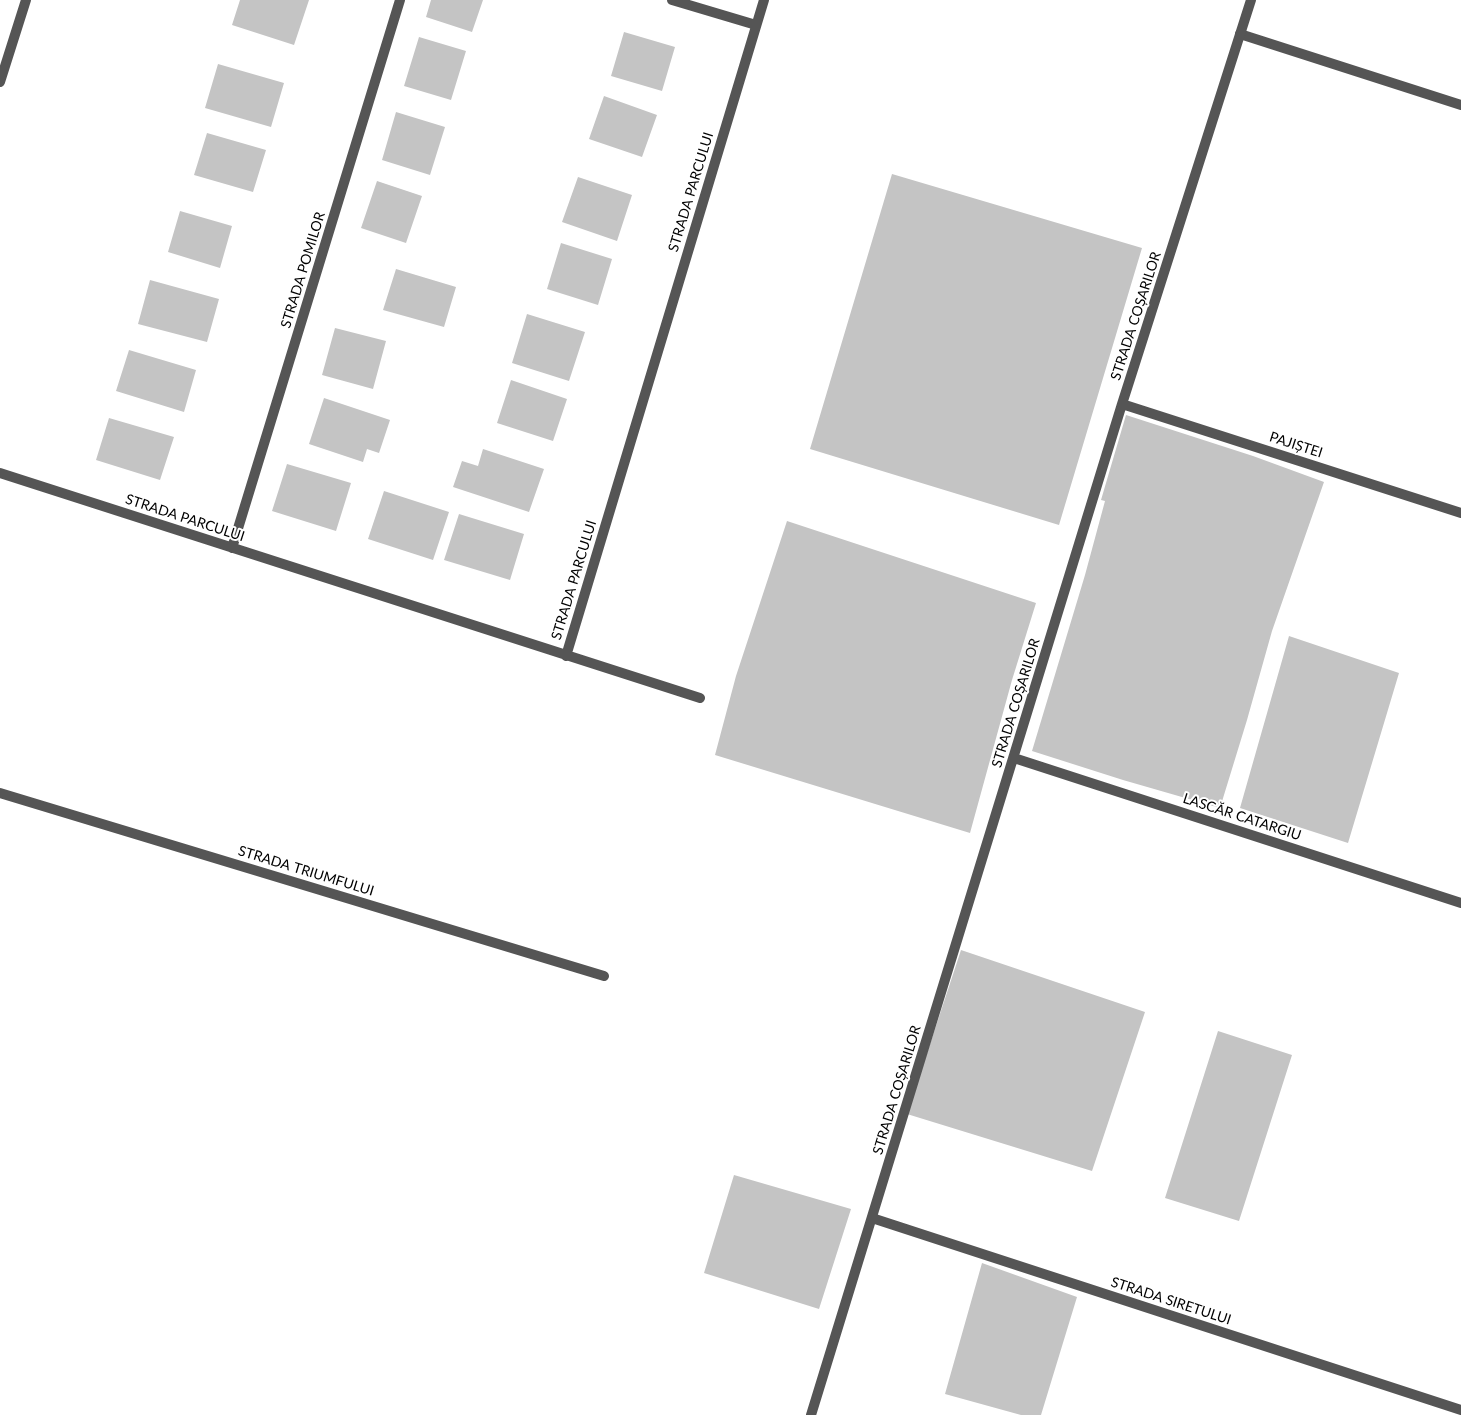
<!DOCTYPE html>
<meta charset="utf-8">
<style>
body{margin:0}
canvas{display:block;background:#fff}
</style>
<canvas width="1461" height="1415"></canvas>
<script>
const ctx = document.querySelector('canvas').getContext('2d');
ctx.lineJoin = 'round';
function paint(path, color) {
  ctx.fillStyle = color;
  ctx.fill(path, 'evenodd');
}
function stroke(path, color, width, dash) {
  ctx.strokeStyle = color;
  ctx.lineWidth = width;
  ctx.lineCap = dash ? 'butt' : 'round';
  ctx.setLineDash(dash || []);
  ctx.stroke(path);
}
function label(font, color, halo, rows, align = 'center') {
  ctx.font = font + ' Lato,sans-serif';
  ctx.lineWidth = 4;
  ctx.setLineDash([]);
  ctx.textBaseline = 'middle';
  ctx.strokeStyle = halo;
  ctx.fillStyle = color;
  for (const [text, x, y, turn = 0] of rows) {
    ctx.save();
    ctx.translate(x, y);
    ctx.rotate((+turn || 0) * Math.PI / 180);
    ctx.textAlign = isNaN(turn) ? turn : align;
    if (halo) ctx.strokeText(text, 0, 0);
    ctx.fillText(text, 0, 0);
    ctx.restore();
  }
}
paint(new Path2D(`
 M240,0H309L294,45L232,25Z
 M431,0H483L472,32L426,17Z
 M624,32L675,47L662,91L611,76Z
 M419,37L466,51L451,100L404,86Z
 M218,64L284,83L271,127L205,108Z
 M604,96L657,115L642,157L589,139Z
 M396,112L445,127L430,175L382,160Z
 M207,133L266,150L253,192L194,175Z
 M892,174L1142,248L1059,525L810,449Z
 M578,177L632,195L617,241L562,222Z
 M377,181L422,196L406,243L361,228Z
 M180,211L232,226L220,268L168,252Z
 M561,243L612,259L598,305L547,289Z
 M396,269L456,287L444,327L383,310Z
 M150,280L219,299L207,342L138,324Z
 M527,314L585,332L569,381L512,363Z
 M335,328L386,341L373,389L322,375Z
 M129,350L196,370L184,412L116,391Z
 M511,380L567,399L553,441L497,423Z
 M324,398L390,420L379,453L367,449L363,462L309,444Z
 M1126,415L1253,456L1324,482L1272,631L1247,720L1220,808L1123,780L1032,751L1085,575L1105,501L1101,500Z
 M109,418L174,437L160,480L96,460Z
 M483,449L544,469L529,512L453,487L462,461L478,466Z
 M287,464L351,483L336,531L272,511Z
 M384,491L449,512L433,560L368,539Z
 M459,514L524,534L510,580L444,560Z
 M787,521L1036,603L1012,680L970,833L715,755L736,676Z
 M1289,636L1399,673L1348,843L1240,808Z
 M961,950L1145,1012L1092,1171L907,1114Z
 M1218,1031L1292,1055L1239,1221L1165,1198Z
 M734,1175L851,1209L819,1309L704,1273Z
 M982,1263L1077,1297L1041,1415H1021L945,1394Z`), '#c4c4c4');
stroke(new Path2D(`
 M1240,34L1461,105`), '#555', 10);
stroke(new Path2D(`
 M672,0L756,25
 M0,82L26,0
 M1122,404L1461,513
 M0,473L700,698
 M232,548L400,0
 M566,656L764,0
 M1014,758L1461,903
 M0,793L604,976
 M872,1218L1461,1410
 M811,1415L1122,404L1251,0`), '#555', 10);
label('14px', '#000', '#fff', [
 ["STRADA PARCULUI",691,192,-73],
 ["STRADA POMILOR",303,270,-73],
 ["STRADA COȘARILOR",1136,316,-72],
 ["PAJIȘTEI",1296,445,18],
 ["STRADA PARCULUI",185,518,18],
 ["STRADA PARCULUI",574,580,-73],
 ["STRADA COȘARILOR",1016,703,-73],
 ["LASCĂR CATARGIU",1242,817,18],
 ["STRADA TRIUMFULUI",306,871,17],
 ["STRADA COȘARILOR",897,1090,-73],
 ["STRADA SIRETULUI",1171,1301,18]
]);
</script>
